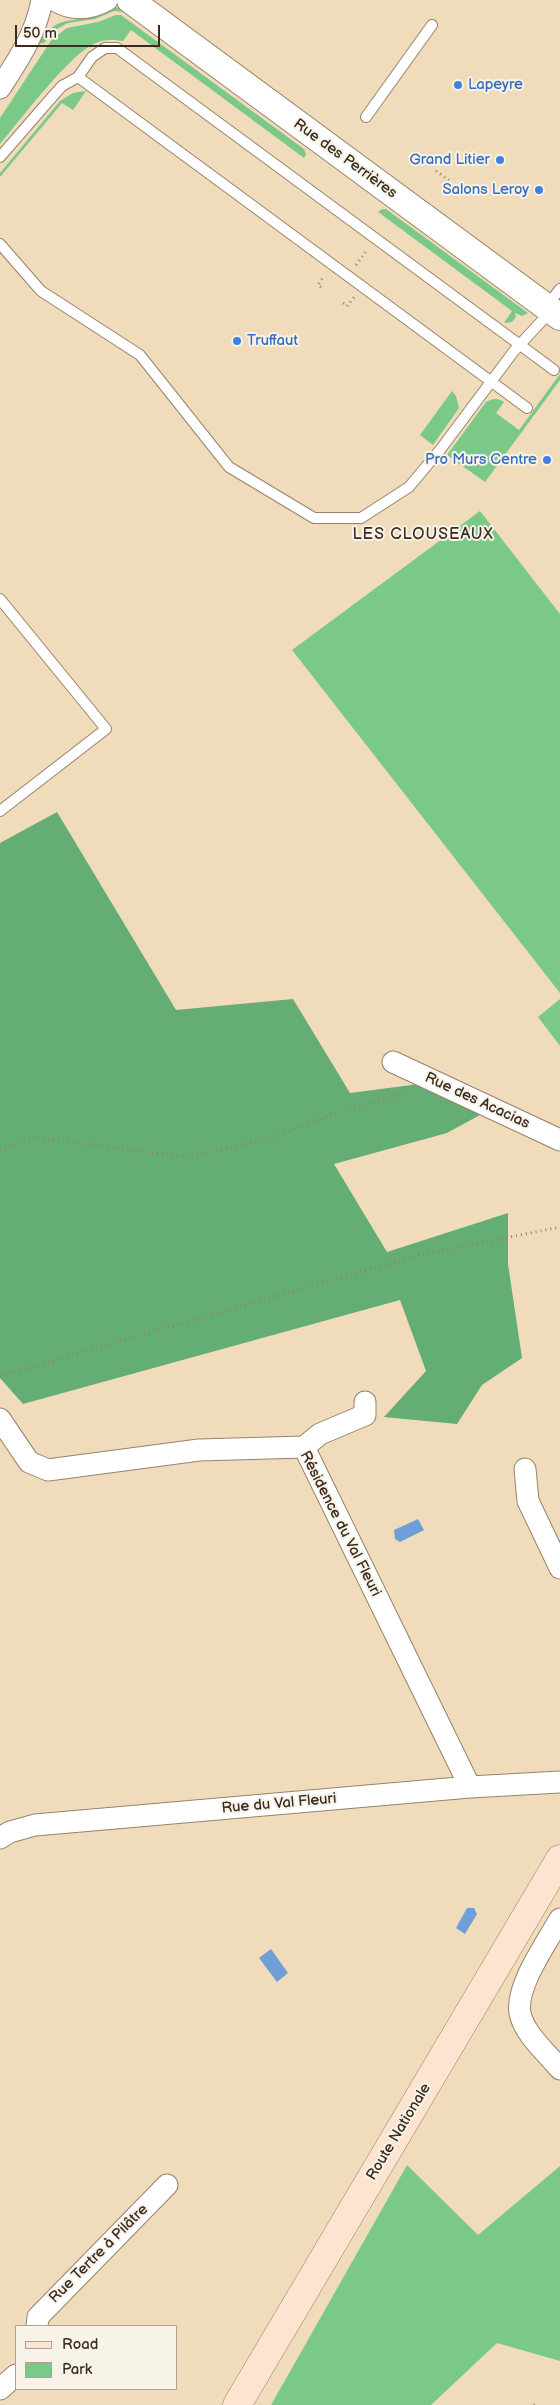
<!DOCTYPE html>
<meta charset="utf-8">
<style>
body{margin:0}
#map{position:relative;width:560px;height:2405px;overflow:hidden;background:#f0dcbb;font-family:"Balsamiq Sans",sans-serif}
canvas{display:block}
.legend{position:absolute;left:15px;top:2325px;width:162px;height:65px;box-sizing:border-box;background:#f7f3e8;border:1px solid #aca397;margin:0;padding:6px 9px;list-style:none;font-size:15px;color:#3b2a1e}
.legend li{display:flex;align-items:center;gap:10px;height:25px}
.legend b{width:25px;border:1px solid #aca397}
.scale{position:absolute;left:15px;top:25px;width:145px;height:22px;box-sizing:border-box;border:2px solid #3b2a1e;border-top:0;padding-left:6px;font-size:15px;line-height:18px;white-space:nowrap;color:#3b2a1e;-webkit-text-stroke:4px #f7f3e8;paint-order:stroke}
</style>
<div id="map">
<canvas width="560" height="2405"></canvas>
<ul class="legend">
<li><b style="height:6px;background:#fde4d0"></b>Road</li>
<li><b style="height:14px;background:#7bc988"></b>Park</li>
</ul>
<div class="scale">50 m</div>
</div>
<script>
const ctx = document.querySelector('canvas').getContext('2d');
ctx.lineJoin = 'round';
function paint(path, color) {
  ctx.fillStyle = color;
  ctx.fill(path, 'evenodd');
}
function stroke(path, color, width, dash) {
  ctx.strokeStyle = color;
  ctx.lineWidth = width;
  ctx.lineCap = dash ? 'butt' : 'round';
  ctx.setLineDash(dash || []);
  ctx.stroke(path);
}
function label(font, color, halo, rows, align = 'center') {
  ctx.font = font + ' "Balsamiq Sans",sans-serif';
  ctx.lineWidth = 4;
  ctx.setLineDash([]);
  ctx.textBaseline = 'middle';
  ctx.strokeStyle = halo;
  ctx.fillStyle = color;
  for (const [text, x, y, turn = 0] of rows) {
    ctx.save();
    ctx.translate(x, y);
    ctx.rotate((+turn || 0) * Math.PI / 180);
    ctx.textAlign = isNaN(turn) ? turn : align;
    if (halo) ctx.strokeText(text, 0, 0);
    ctx.fillText(text, 0, 0);
    ctx.restore();
  }
}
paint(new Path2D(`
 M119,7L125,9L132,18L124,12L114,11L95,19L68,23L55,30L44,43L38,44C55,18 62,23 89,17C99,15 108,8 119,7Z
 M116,15H121L304,149L306,154L304,158L131,30L123,41C113,40 105,39 96,43C70,53 20,121 0,144V118L52,39L67,28L98,22Z
 M86,91L73,110L62,103L0,177V173L60,101L73,93Z
 M382,209H386L528,313L522,316L515,313L516,317L512,322L504,323L512,311L378,212Z
 M560,374V380L485,482L447,455L486,402C493,398 498,398 504,402L496,413L519,430Z
 M452,391L456,396L459,408L433,445L420,435Z
 M480,511L560,614V993L292,650Z
 M560,999V1046L538,1017Z
 M407,2165L478,2235L560,2166V2361L497,2343L431,2405H271Z`), '#7bc988');
paint(new Path2D(`
 M57,812L176,1010L293,999L350,1093L450,1080L480,1115L447,1133L334,1164L387,1252L508,1213V1264L522,1358L482,1385L457,1424L384,1417L426,1371L400,1300L23,1404L0,1378V843Z`), '#64ad74');
paint(new Path2D(`
 M418,1519L424,1530L400,1542L395,1539L394,1530Z
 M467,1908H474L477,1914L465,1934L456,1928Z
 M271,1949L288,1973L277,1982L259,1958Z`), '#6e9fd9');
const service = new Path2D(`
 M78,77L527,408
 M366,117L432,25
 M0,157L53,96L62,86L78,77L92,57L105,48H117L554,370
 M0,244L41,291L140,355L229,467L314,518H361L409,487L440,450L514,351L550,312
 M547,306L560,289
 M0,599L106,729L0,811`);
const minor = new Path2D(`
 M54,0C72,11 89,10 107,0
 M0,88C18,60 36,34 42,0
 M393,1062L560,1140
 M0,1419L29,1462L48,1470L199,1450L304,1447L470,1787
 M304,1447L320,1434L365,1415V1402
 M525,1469L528,1501L560,1568
 M0,1838L10,1832L35,1825L470,1787L560,1782
 M560,1919C547,1942 515,1987 520,2013C524,2034 547,2053 560,2069
 M37,2326L38,2317L167,2185
 M0,2389L16,2375`);
const tertiary = new Path2D(`
 M130,0L560,317`);
const secondary = new Path2D(`
 M237,2405L560,1859`);
stroke(service, '#96836c', 12);
stroke(minor, '#96836c', 23);
stroke(tertiary, '#96836c', 28);
stroke(secondary, '#96836c', 29);
stroke(new Path2D(`
 M436,171L449,180
 M356,265L367,250
 M321,287L318,285L324,276
 M343,303L347,306L355,296
 M0,1150L36,1138L186,1157L266,1140L347,1109L380,1101L408,1090
 M0,1376L415,1256L560,1227
 M534,2405L537,2402`), '#96836c', 3, [1, 4]);
stroke(service, '#fff', 10);
stroke(minor, '#fff', 21);
stroke(tertiary, '#fff', 26);
stroke(secondary, '#fde4d0', 28);
for (const [x, y, r, color] of [
 [458,85,5,"#3f7fe0"],
 [500,160,5,"#3f7fe0"],
 [539,190,5,"#3f7fe0"],
 [237,341,5,"#3f7fe0"],
 [547,460,5,"#3f7fe0"]
]) {
  const dot = new Path2D();
  dot.arc(x, y, r, 0, 2 * Math.PI);
  ctx.fillStyle = color;
  ctx.fill(dot);
  stroke(dot, '#f7f3e8', 2);
}
label('15px', '#366cbe', '#f7f3e8', [
 ["Lapeyre",468,85,"left"],
 ["Grand Litier",490,160],
 ["Salons Leroy",529,190],
 ["Truffaut",247,341,"left"],
 ["Pro Murs Centre",537,460]
], 'right');
label('15px', '#3b2a1e', '#f7f3e8', [
 ["Rue des Perrières",345,159,36],
 ["Rue des Acacias",477,1101,25],
 ["Résidence du Val Fleuri",340,1524,63],
 ["Rue du Val Fleuri",279,1804,-5],
 ["Route Nationale",399,2132,-59],
 ["Rue Tertre à Pilâtre",99,2254,-45]
]);
ctx.letterSpacing = '1px';
label('16px', '#3b2a1e', '#f7f3e8', [
 ["LES CLOUSEAUX",423,535]
]);
ctx.letterSpacing = '0px';
</script>
